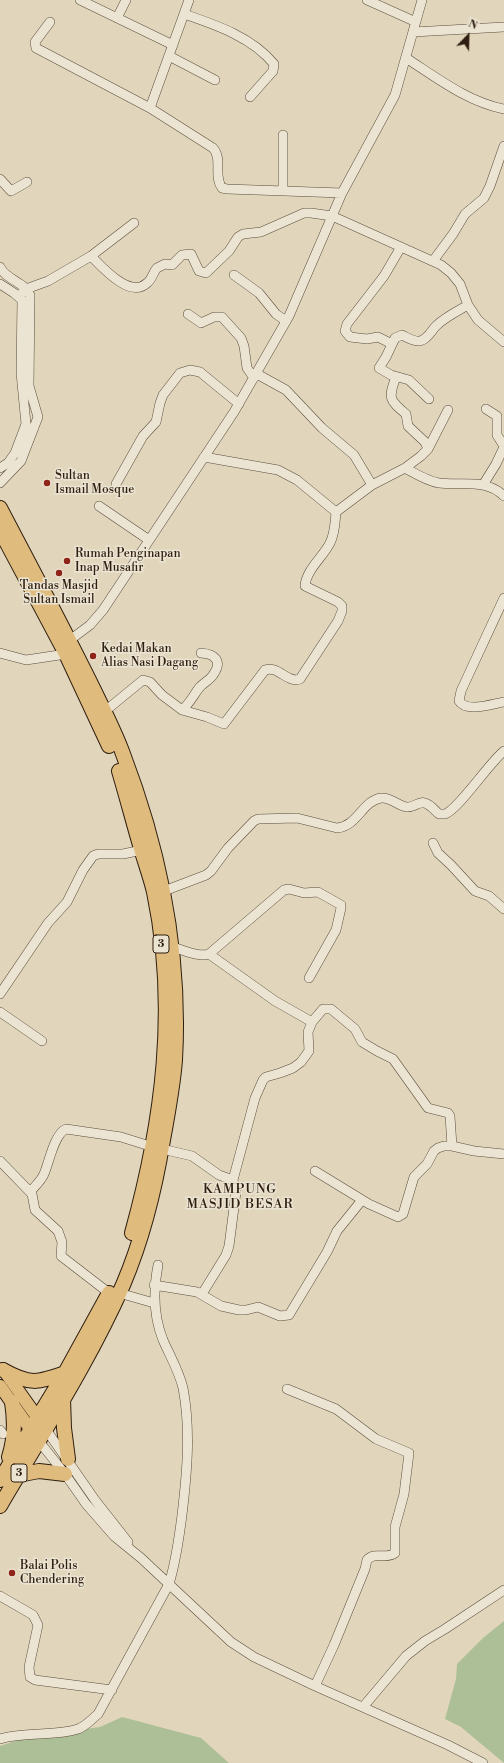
<!DOCTYPE html>
<style>
body{margin:0}
#map{position:relative;width:504px;height:1763px;overflow:hidden;background:#e1d6bc;font-family:"Libre Bodoni",serif}
canvas{display:block}
.north{position:absolute;left:448px;top:16px;width:40px;height:40px;-webkit-text-stroke:3px #ece4d3;paint-order:stroke;rotate:23deg;font-size:11px;font-weight:700;line-height:16px;text-align:center;color:#2e1e0f}
.north::after{content:'';display:block;margin:auto;width:14px;height:18px;background:#2e1e0f;clip-path:polygon(50% 0,100% 100%,50% 72%,0 100%)}
</style>
<div id="map">
<canvas width="504" height="1763"></canvas>
<div class="north">N</div>
</div>
<script>
const ctx = document.querySelector('canvas').getContext('2d');
ctx.lineJoin = 'round';
function paint(path, color) {
  ctx.fillStyle = color;
  ctx.fill(path, 'evenodd');
}
function stroke(path, color, width, dash) {
  ctx.strokeStyle = color;
  ctx.lineWidth = width;
  ctx.lineCap = dash ? 'butt' : 'round';
  ctx.setLineDash(dash || []);
  ctx.stroke(path);
}
function label(font, color, halo, rows, align = 'center') {
  ctx.font = font + ' "Libre Bodoni",serif';
  ctx.lineWidth = 3;
  ctx.setLineDash([]);
  ctx.textBaseline = 'middle';
  ctx.strokeStyle = halo;
  ctx.fillStyle = color;
  for (const [text, x, y, turn = 0] of rows) {
    ctx.save();
    ctx.translate(x, y);
    ctx.rotate((+turn || 0) * Math.PI / 180);
    ctx.textAlign = isNaN(turn) ? turn : align;
    if (halo) ctx.strokeText(text, 0, 0);
    ctx.fillText(text, 0, 0);
    ctx.restore();
  }
}
paint(new Path2D(`
 M504,1621V1763L461,1727L445,1719L456,1679L457,1664L483,1638Z
 M122,1717L201,1738L229,1763H0V1746L28,1737L100,1727Z`), '#acbf96');
const minor = new Path2D(`
 M80,0L173,45
 M367,0L416,22
 M184,14C216,25 252,37 274,64L273,71L250,97
 M117,18L126,0
 M50,22L35,42L36,48L150,108L213,148C223,159 213,176 222,188L227,189L342,193
 M413,32L504,27
 M169,56L215,80
 M406,58C437,78 468,102 504,109
 M150,108L189,0
 M283,135V191
 M0,179L11,191L27,182
 M91,256C103,268 130,299 147,283C152,280 153,272 157,268L165,264L172,265L182,255L191,254L199,271L206,273L229,251L238,237L243,234L261,232L304,213H311L332,216L441,265L451,273L460,284L468,305L478,320L504,342
 M433,261L453,234L465,214L484,198L490,186L504,146
 M0,267C6,280 25,282 30,295L29,386L38,417L21,461L0,483
 M234,275L259,293L276,314L286,321
 M0,284L14,293L22,300L21,373L26,424L15,453L8,463L0,468
 M22,293L26,289L48,281L91,256L134,223
 M188,314L201,323L214,317H222L241,338L244,346L247,368L254,378
 M392,344L378,337L367,339L350,337L345,331L347,324L384,276L401,247
 M257,374L286,390L322,428L354,455L372,485
 M396,377C388,398 389,400 406,414L408,426L425,442L428,449
 M429,399L409,380L391,375L379,368L386,357L395,338L402,335C408,338 414,342 420,341C428,339 431,331 436,326C445,317 458,311 468,305
 M486,409L497,416V435L504,446
 M204,457L278,470L297,480L336,512L372,485L405,468L421,456L428,449L448,410
 M405,468C416,474 427,481 439,483C461,486 486,478 504,496
 M116,484L143,436L156,422L160,403L163,395L180,373L190,370L200,372L239,404
 M483,485L496,464L504,447
 M99,506L149,540
 M504,598L461,691L459,701C467,713 492,704 504,702
 M70,640L90,625L103,610L234,412L289,316L342,193L395,95L422,0
 M0,653L26,660L66,654
 M182,710C190,703 193,696 199,688C203,683 210,680 213,675C223,661 215,654 201,653
 M104,712L143,680L150,682L162,695L182,710L207,717L224,724L265,670C278,665 288,684 300,679L338,621L342,611V606L338,602L305,586C306,570 323,557 330,543C335,533 335,523 336,512
 M433,843L438,853L451,865L475,891L489,896L504,909
 M164,891L206,875L211,871L228,848L254,821L258,819L297,818L337,828C358,826 362,801 381,798C391,797 398,806 407,807C414,808 421,799 427,804C432,806 435,811 439,814C441,814 443,814 445,814C458,810 489,763 504,751
 M171,947C183,949 198,958 209,954L275,1001L312,1022L323,1009H331L355,1029L362,1042L377,1051L393,1059L428,1108L448,1113L450,1116L452,1146
 M209,954L284,890L289,889L304,893L318,892L341,905V908L336,930L309,978
 M0,994L48,923L67,902L83,870L93,856L98,854H123L142,850
 M0,1012L42,1041
 M162,1149L192,1156L219,1175L233,1180
 M0,1161L32,1194L35,1210L58,1231L62,1242L61,1256L109,1293
 M315,1171L369,1204L398,1217L403,1214L414,1177L427,1164L434,1151L438,1148L444,1146H452L474,1151L504,1154
 M30,1192C35,1186 41,1181 44,1174C49,1163 54,1134 66,1129L121,1137L153,1147
 M154,1285L197,1292L221,1306L239,1310H246L258,1307L280,1316L289,1315L327,1252L337,1231L362,1200
 M119,1293L154,1303
 M202,1294L226,1255L229,1246L236,1192L233,1180L255,1098L263,1080L266,1077L280,1073L293,1068L301,1062L309,1051L308,1032L312,1022
 M287,1389L336,1409L376,1439L409,1453L404,1494L395,1527V1553C386,1560 375,1551 367,1560L365,1569L334,1645L315,1686
 M45,1428L95,1500L128,1542
 M0,1430L3,1434
 M38,1440L65,1474L86,1504L114,1536L141,1558L231,1642L254,1657L315,1686L448,1745L483,1763
 M0,1596L33,1615L38,1625L29,1667L30,1677L35,1680L112,1690
 M363,1707L406,1656L425,1641L445,1629L504,1590
 M0,1739C25,1731 53,1737 78,1729C86,1726 92,1719 98,1714L169,1584C176,1561 179,1539 182,1515C187,1473 191,1430 183,1388C179,1371 170,1356 163,1340C153,1315 153,1291 158,1265`);
const major = new Path2D(`
 M3,1369L42,1424
 M0,1386L35,1436`);
const highway = new Path2D(`
 M0,508C32,569 64,629 94,690C104,711 115,732 123,754C160,851 181,955 175,1060C173,1086 168,1113 163,1140C155,1189 143,1238 123,1285C89,1362 42,1434 0,1506
 M0,530L66,654L109,746
 M119,771C127,798 134,825 142,852C146,865 151,879 154,892C178,1007 163,1121 132,1233
 M3,1370C30,1385 37,1383 65,1373
 M63,1398L64,1428L68,1459
 M9,1457C15,1439 15,1421 12,1402
 M18,1475L39,1471L65,1474
 M0,1480L65,1373L109,1293`);
stroke(minor, '#5b4c3a', 10);
stroke(major, '#2e1e0f', 14);
stroke(highway, '#2e1e0f', 16);
stroke(minor, '#ece4d3', 9);
stroke(major, '#e0bb7e', 12);
stroke(highway, '#e0bb7e', 14);
for (const [x, y, r, color] of [
 [47,483,4,"#8f2418"],
 [67,561,4,"#8f2418"],
 [59,573,4,"#8f2418"],
 [93,656,4,"#8f2418"],
 [12,1573,4,"#8f2418"]
]) {
  const dot = new Path2D();
  dot.arc(x, y, r, 0, 2 * Math.PI);
  ctx.fillStyle = color;
  ctx.fill(dot);
  stroke(dot, '#ece4d3', 1.5);
}
for (const [x, y, w] of [
 [161,944,16],
 [19,1473,16]
]) {
  const box = new Path2D();
  box.roundRect(x - w / 2, y - 9, w, 18, 3);
  ctx.fillStyle = '#ece4d3';
  ctx.fill(box);
  stroke(box, '#2e1e0f', 1);
}
label('bold 11px', '#2e1e0f', null, [
 ["3",161,944],
 ["3",19,1473]
]);
label('12px', '#2e1e0f', '#ece4d3', [
 ["Sultan",55,476],
 ["Ismail Mosque",55,490],
 ["Rumah Penginapan",75,554],
 ["Inap Musafir",75,568],
 ["Tandas Masjid",59,586,"center"],
 ["Sultan Ismail",59,600,"center"],
 ["Kedai Makan",101,649],
 ["Alias Nasi Dagang",101,663],
 ["Balai Polis",20,1566],
 ["Chendering",20,1580]
], 'left');
ctx.letterSpacing = '1px';
label('13px', '#2e1e0f', '#ece4d3', [
 ["KAMPUNG",240,1190],
 ["MASJID BESAR",240,1205]
]);
ctx.letterSpacing = '0px';
</script>
